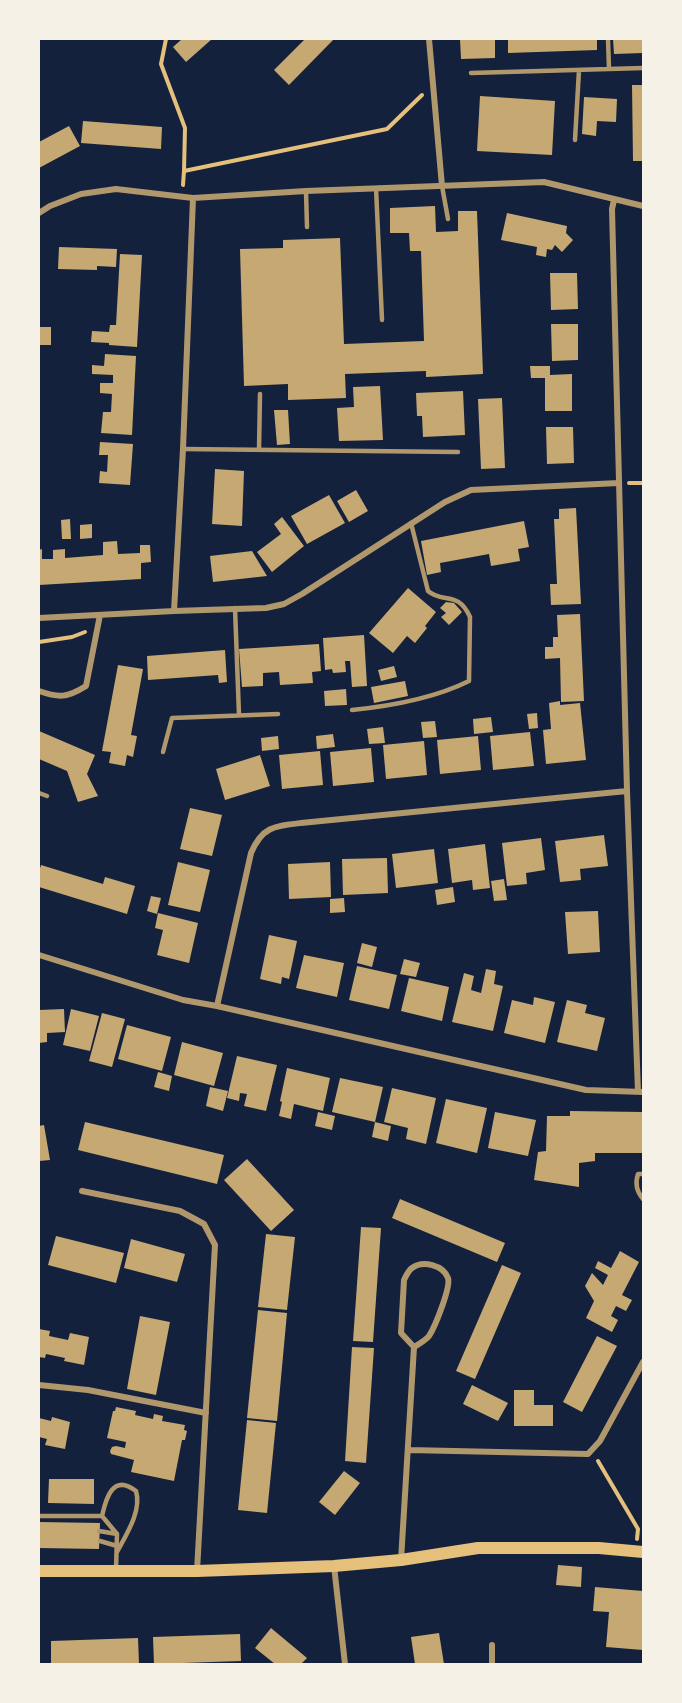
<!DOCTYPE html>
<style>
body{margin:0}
#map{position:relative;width:682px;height:1703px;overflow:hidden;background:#14213d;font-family:Helvetica,sans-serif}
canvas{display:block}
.frame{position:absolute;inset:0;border:40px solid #f6f1e7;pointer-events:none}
</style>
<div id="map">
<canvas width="682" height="1703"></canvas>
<div class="frame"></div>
</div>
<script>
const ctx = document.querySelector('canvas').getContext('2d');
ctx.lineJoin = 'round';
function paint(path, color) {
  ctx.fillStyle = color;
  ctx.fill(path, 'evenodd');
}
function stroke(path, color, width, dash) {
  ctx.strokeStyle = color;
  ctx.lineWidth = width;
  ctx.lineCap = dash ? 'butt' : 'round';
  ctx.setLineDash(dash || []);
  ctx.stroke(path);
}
paint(new Path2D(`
 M182,39H212L186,62L173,47Z
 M305,39H334L289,85L274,70Z
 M460,39H495V58L461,59Z
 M508,39H597V50L508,53Z
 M613,39H643V53L614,54Z
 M632,85H643V161H633Z
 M480,96L555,101L552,155L477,151Z
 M584,97L617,99L616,122L597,121L596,136L582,134Z
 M83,121L162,127L161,149L81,143Z
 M69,126L80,146L39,168V142Z
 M435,206L436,232L458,231V211H477L483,374L426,377V371L345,374L346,398L288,400V384L244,386L240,249L283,248V240L340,238L344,344L424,341L421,251H410L409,233H390V208Z
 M507,213L567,226L566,233L573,240L562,252L555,245L552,250L547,249L546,257L536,255L537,247L501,240Z
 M59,247L117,249L116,267L97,266V270L58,269Z
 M120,254L142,255L137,347L109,345V343L91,342L92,331L109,332L110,325H116Z
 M550,273H577L578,309L551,310Z
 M551,324H578V360L552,361Z
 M39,327H51V345H39Z
 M105,354L136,356L132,435L101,433L103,412H111L112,394L100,393V383H113V375L92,374V365L104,366Z
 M530,366H550V375L572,374V411H545V378H531Z
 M380,386L383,440L339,441L337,408L354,407L353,387Z
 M463,391L465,435L423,437L422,416H417L416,393Z
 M502,398L505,468L481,469L478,399Z
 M274,410H288L290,444L277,445Z
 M546,427H573L574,463L547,464Z
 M100,442L133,444L130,485L99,483L100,471L107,472L108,455H99Z
 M215,469L244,471L242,526L212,524Z
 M356,490L368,511L349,522L337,501Z
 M329,495L345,523L307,544L291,516Z
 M576,508L581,604L551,605L550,584H557L554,519H559V509Z
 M282,517L304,546L272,572L257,552L281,534L274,524Z
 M70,519L71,539H62L61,520Z
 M524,521L529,547L518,549L520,561L491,566L489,554L440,563L441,572L427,575L421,541Z
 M92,524V538L80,539V525Z
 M117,541L118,554L140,553V545H150L151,562L141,563V579L39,585V550L42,549V559H53V550L65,549V558L103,555V542Z
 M252,551L267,576L213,582L210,556Z
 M408,588L436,612L425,626L427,628L415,643L407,636L393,653L369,633Z
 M446,602L454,603L462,612L449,625L441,617L446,613L440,608Z
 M580,614L584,701L561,702L560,658L545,659V647H553V637H558L557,615Z
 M364,635L367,686L352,687L350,661H345L346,672L333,673L332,669L325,670L323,638Z
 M319,644L321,671L312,672L313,683L280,685L279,672L263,673V686L242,687L239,649Z
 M225,650L227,682L219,683L218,675L148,680L147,656Z
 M118,665L143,669L131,735L137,736L133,757L127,755L125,766L109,763L111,752L102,751Z
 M394,666L397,677L381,681L378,670Z
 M405,681L408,696L374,703L371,687Z
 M346,689L347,705L325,706L324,691Z
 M560,701V705L580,703L586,760L546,764L543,730L551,729L549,703Z
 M537,713L538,728L529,729L527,714Z
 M491,717L493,732L474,734L473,719Z
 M435,721L437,737L423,738L421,722Z
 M383,727L385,743L369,744L367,729Z
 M39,731L95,755L87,774L98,796L78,802L67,771L39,759Z
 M530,732L534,766L493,770L490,736Z
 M333,734L335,747L317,749L316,736Z
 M278,736L279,749L262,751L261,738Z
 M478,736L481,770L440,774L437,740Z
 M424,741L427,775L386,779L383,745Z
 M371,748L374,782L333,786L330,752Z
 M320,751L323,785L282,789L279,755Z
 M260,755L270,786L225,800L216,769Z
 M190,808L222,815L212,856L180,849Z
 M604,835L608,866L580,869L581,880L560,882L555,841Z
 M541,838L545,870L526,873L527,884L507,886L502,843Z
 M485,844L490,888L473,890L472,880L452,883L448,849Z
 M434,849L438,883L396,888L392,854Z
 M387,858L388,893L343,895L342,859Z
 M178,862L210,870L200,912L168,905Z
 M330,862L331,897L289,899L288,864Z
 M41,865L103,884L105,877L135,886L127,914L39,887V872Z
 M504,879L507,900L494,901L491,881Z
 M453,887L455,902L437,905L435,890Z
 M151,896L161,898L157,914L147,911Z
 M344,898L345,912L330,913V899Z
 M598,911L600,952L568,954L565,912Z
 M158,913L198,923L189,963L157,955L163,930L155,928Z
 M269,935L297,941L289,979L282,977L281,984L260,979Z
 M362,943L377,947L372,967L357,963Z
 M304,955L344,963L337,997L296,988Z
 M404,959L420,963L416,977L400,974Z
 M357,966L397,975L389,1009L349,1000Z
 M486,969L496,971L494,984L503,986L493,1031L452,1022L464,973L474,976L471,990L481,993Z
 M409,978L449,987L442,1021L401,1011Z
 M534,997L555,1002L545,1043L504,1033L512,1000L533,1005Z
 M567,1000L587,1005L585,1013L605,1018L597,1051L557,1042Z
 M64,1009L65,1032L47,1033V1042L39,1043V1010Z
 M71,1009L99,1016L90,1051L63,1045Z
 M102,1013L125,1019L112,1067L89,1061Z
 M127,1025L171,1037L162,1071L118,1059Z
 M182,1042L223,1053L214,1086L174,1075Z
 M237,1056L277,1065L266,1111L244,1106L247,1094L240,1093L239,1101L227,1098Z
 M287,1068L330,1078L323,1111L294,1104L291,1119L279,1116L282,1102L280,1101Z
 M158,1072L172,1076L169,1091L154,1087Z
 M340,1078L383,1087L375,1122L332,1112Z
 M210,1087L228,1091L223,1111L206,1106Z
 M392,1088L436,1098L426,1144L406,1139L408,1128L384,1122Z
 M446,1099L487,1108L477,1153L436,1143Z
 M570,1111L643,1112V1153H595V1161L579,1163V1187L534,1180L538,1152L546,1151L547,1116H570Z
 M318,1112L335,1116L332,1130L315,1126Z
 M495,1112L536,1120L528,1156L488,1148Z
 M85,1122L224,1155L217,1184L78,1150Z
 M375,1122L391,1126L388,1141L372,1137Z
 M44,1125L50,1160L39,1161V1126Z
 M247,1159L294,1210L271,1231L224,1180Z
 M400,1199L505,1243L497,1262L392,1218Z
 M361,1227L381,1228L373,1342L353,1341Z
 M266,1234L295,1237L287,1310L258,1307Z
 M56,1236L124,1253L116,1283L48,1265Z
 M131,1239L185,1254L177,1282L124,1268Z
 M620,1251L639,1262L622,1295L632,1300L626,1311L616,1306L611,1316L618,1320L612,1332L586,1318L594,1301L585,1286L592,1273L603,1285L608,1275L595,1268L598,1261L611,1268Z
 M502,1265L521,1273L475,1379L456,1371Z
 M258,1310L287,1313L277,1421L247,1418Z
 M140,1316L170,1322L156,1395L127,1389Z
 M39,1329L50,1331L49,1336L68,1340L70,1333L89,1337L84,1365L64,1361L65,1358L46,1354L45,1358L39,1357Z
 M597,1336L617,1346L582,1412L563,1402Z
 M352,1347L374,1348L366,1463L345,1461Z
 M472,1385L508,1403L498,1421L463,1404Z
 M514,1390H534V1405H553V1426H514Z
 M116,1407L136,1411L135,1415L153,1419L154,1414L163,1416L162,1421L185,1425L184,1430L187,1431L185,1440H182L174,1481L131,1472L134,1460L111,1454L110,1451L112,1447L116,1446L125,1448L126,1442L107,1438L113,1411H115Z
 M52,1417L70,1422L65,1449L45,1445L47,1439L39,1437V1418L51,1421Z
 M247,1420L276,1423L267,1513L238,1510Z
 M344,1471L360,1483L335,1515L319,1502Z
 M49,1479H94V1504L48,1503Z
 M39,1522L100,1523L99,1549L39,1548Z
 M558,1565L582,1567L581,1587L556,1585Z
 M595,1587L643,1591V1650L606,1647L609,1612L593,1611Z
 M271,1628L307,1658L301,1664H275L255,1648Z
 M439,1633L444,1664H415L411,1637Z
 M240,1634L241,1661L154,1664L153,1637Z
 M138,1638L139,1664H51V1641Z`), '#c6a872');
stroke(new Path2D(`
 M166,39L161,64L185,128L184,171L183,185
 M184,171L387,129L422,95
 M629,483H643
 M39,642L72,637L85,632
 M598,1461L638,1529L637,1539`), '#e5c07b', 4);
stroke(new Path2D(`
 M608,39L609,69
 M471,73L643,68
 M575,140L579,70
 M442,186L448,219
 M376,188L382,320
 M306,191L307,227
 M183,449L458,452
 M259,450L260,394
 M235,608L239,715
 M352,710C391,706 433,699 469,681L470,617C458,590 443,604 428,591L411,523
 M163,752L172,718L278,714
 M39,793L47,796
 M643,1174H638C635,1183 637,1192 643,1199
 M39,1516H102
 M99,1531L117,1534
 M100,1541L117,1546
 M116,1570L117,1534L102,1516C106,1498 113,1473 136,1491C142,1511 126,1535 117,1552`), '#b1986c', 4.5);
stroke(new Path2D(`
 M429,39L442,186
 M614,200L612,209L627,791L638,1092
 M39,213L50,206L81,194L116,189L193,198L306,191L544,182L643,206
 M174,611L183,449L193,198
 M39,618L174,611L266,608L284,604L302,594L445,502L471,490L619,483
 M39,691C59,698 67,698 86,686L100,615
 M39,955L183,1000L217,1006L586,1090L643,1092
 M217,1006L251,853C262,827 274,826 301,823L627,791
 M82,1191L180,1211L204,1224L215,1245L197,1571
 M39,1385L88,1390L206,1413
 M409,1450L588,1454L600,1441L643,1362
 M401,1560L414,1347C419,1344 426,1340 429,1336C435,1327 451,1287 448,1278C443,1265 423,1260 412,1268C408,1271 406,1276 404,1280L401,1333L414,1347
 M334,1566L345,1664
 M492,1645V1664`), '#b1986c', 6);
stroke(new Path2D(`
 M39,1571H197L334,1566L401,1560L478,1548H599L643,1552`), '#e5c07b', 12);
</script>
